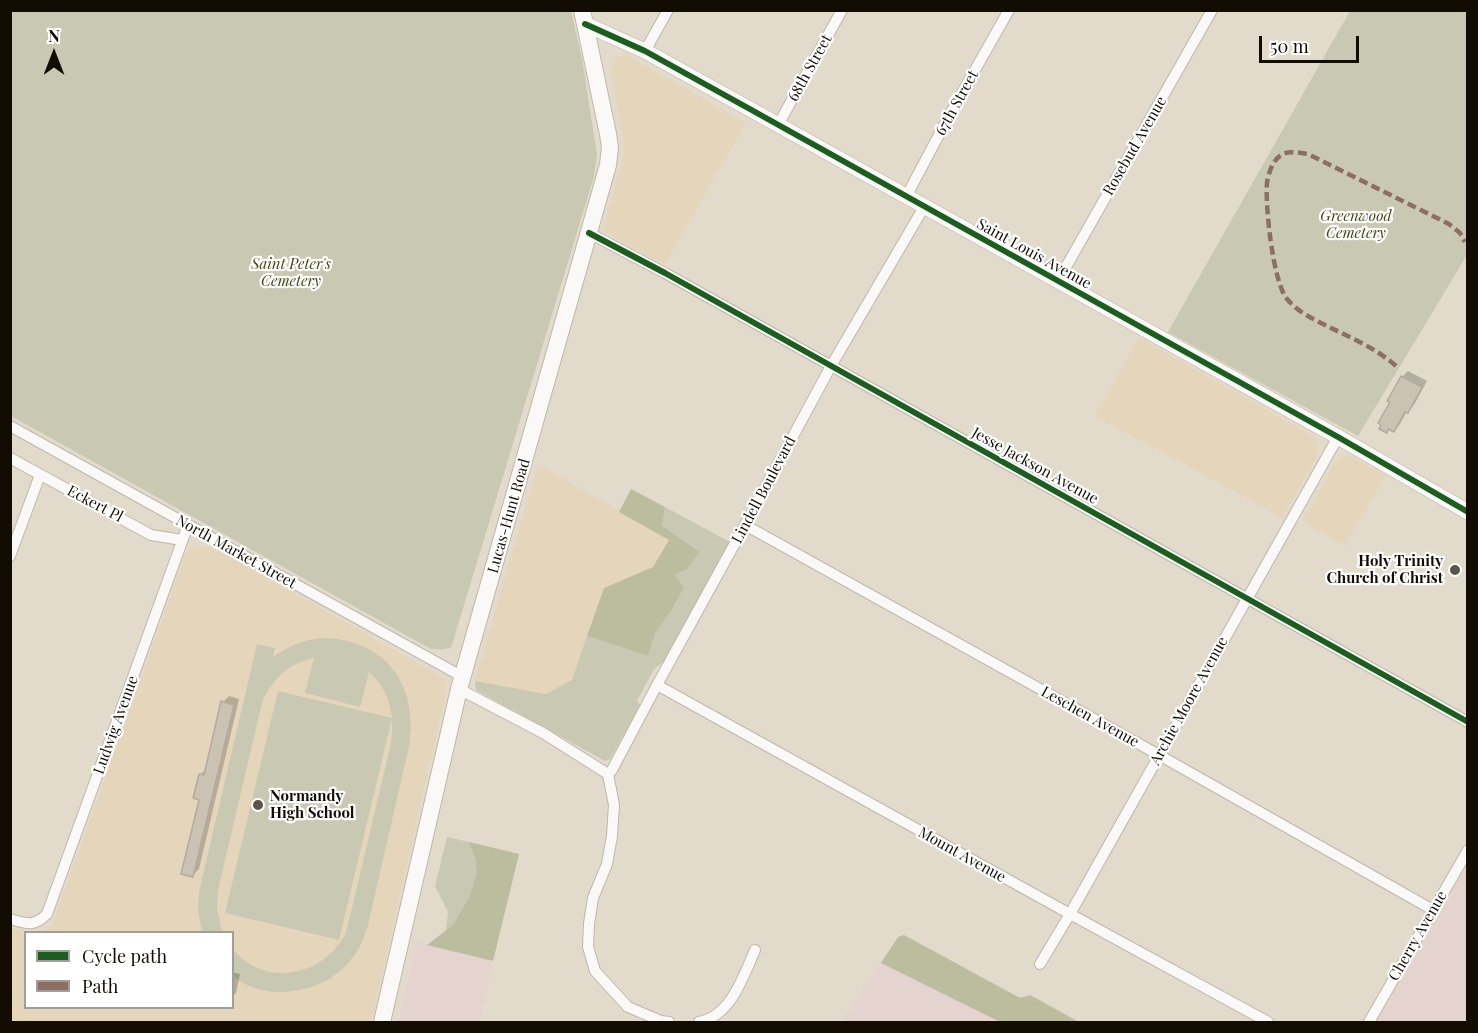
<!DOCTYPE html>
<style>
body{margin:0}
#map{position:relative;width:1478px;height:1033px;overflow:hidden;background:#e2daca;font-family:"Playfair Display",serif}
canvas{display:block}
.frame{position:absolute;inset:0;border:12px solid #120c03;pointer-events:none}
.legend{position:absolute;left:24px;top:931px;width:210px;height:78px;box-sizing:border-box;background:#fff;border:2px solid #a09e9a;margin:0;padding:8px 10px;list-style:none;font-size:18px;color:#120c03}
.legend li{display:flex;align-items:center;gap:12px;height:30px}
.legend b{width:30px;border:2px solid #a09e9a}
.north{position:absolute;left:24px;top:24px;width:60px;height:60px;-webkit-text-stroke:4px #fff;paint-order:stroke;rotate:0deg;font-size:16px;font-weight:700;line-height:24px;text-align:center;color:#120c03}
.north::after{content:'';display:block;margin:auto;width:21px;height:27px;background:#120c03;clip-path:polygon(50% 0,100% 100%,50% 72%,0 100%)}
.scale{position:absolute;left:1259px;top:36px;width:100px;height:27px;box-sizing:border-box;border:3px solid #120c03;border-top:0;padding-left:8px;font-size:18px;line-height:21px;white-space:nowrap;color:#120c03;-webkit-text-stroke:4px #fff;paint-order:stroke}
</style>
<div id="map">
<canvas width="1478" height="1033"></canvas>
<div class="frame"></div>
<ul class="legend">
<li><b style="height:8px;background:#1b5e20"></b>Cycle path</li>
<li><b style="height:8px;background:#8d6e63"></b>Path</li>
</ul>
<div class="north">N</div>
<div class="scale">50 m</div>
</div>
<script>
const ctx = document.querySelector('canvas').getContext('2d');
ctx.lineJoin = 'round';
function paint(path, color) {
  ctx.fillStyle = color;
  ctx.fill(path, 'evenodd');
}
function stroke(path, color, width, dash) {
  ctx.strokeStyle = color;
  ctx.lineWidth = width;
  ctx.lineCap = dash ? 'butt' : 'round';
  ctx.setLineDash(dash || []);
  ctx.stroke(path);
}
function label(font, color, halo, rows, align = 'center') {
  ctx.font = font + ' "Playfair Display",serif';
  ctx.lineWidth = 4.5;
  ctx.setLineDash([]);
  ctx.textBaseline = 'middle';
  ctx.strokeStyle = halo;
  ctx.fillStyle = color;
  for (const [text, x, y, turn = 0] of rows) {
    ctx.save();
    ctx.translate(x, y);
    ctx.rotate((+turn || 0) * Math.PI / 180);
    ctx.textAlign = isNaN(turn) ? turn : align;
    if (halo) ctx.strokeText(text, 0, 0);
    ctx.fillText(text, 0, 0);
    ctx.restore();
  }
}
paint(new Path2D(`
 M626,55L746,123L665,264L607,234L604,227L623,157L624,144L610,70L613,63L618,57Z
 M1139,338L1311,435L1316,440L1318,449L1316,458L1282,517L1095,416Z
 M1344,456L1353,458L1386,475L1345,546L1302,521L1337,459Z
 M538,464L669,540L653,567L604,588L572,680L546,694L475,681Z
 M200,546L216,549L442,677L446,682L447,687L371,1022H11L10,927L29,932H26V1008H232V932H29H43L53,923L188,549Z`), '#e5d6bb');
paint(new Path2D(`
 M1467,864V1022H1372L1434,924Z
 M416,942L493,961L480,1020L484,1022H399Z
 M881,963L1000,1022H842Z`), '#e5d3d0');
paint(new Path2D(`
 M11,10L571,11L582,59L597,155L594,176L451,648L442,649H431L11,416Z
 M1350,11H1468L1467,255L1358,436L1168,332Z
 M665,507L730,542L666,660L654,669L637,701L640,705L610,759L605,761L598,757L476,690L475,681L546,694L572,680L587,636L648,656L655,634L672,609L683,587L674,575L687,569L662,525Z
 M322,638C384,639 417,682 410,742L368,925C358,962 332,986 293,991C271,994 250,990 233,976V949C265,989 324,976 346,933L389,752C396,722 393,694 369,672L360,707L305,693L314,658C290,662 271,680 262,703L218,890L217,908L222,932H202L198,910L199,892L257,644L275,648L273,657C288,646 303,640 322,638Z
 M278,691L392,718L339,940L225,913Z
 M447,837L469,842L475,858L477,873L469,897L453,925L446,930L448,912L435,886Z`), '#c9c8b2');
paint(new Path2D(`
 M631,489L665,507L662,526L699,552L687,569L674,575L684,587L672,609L655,634L648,656L587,636L604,588L653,567L669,540L619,512Z
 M469,842L519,854L493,961L427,945L453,925L469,897L477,873L475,858Z
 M904,935L1020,998L1030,995L1079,1022H1000L881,963L898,937Z`), '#bcbc9e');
paint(new Path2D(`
 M1408,371L1427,381L1414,405L1407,411L1400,424L1394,431L1389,428L1386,431L1402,377Z
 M229,696L239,699L199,869L193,875L200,799V775L207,768L223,702Z
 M232,972L240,974L236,993L232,997Z`), '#0003');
const building = new Path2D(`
 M1401,376L1422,387L1408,413L1405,412L1394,432L1388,429L1387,433L1379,429L1381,425L1378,423L1390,402L1387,401Z
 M221,701L234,705L193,877L181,874L199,800L193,798L199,774L204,775Z`);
paint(building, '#cac2b3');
stroke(building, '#b2ab9f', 1.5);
const street = new Path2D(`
 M645,51L668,10
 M778,125L842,10
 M906,197L950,114L1009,10
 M589,233L665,273L1468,722
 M1058,281L1212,10
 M10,426L463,677
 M10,458L151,535L182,540
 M745,525L1159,755L1433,910
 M10,556L40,475
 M657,685L1070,914L1268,1022
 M459,689L543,733L608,774
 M608,774L612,770L657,685L745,525L831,366L924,207
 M608,774L614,805L612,836L607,864L593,898L589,924L588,947L595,971L628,1007L661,1021L669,1022
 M10,919C27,924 34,927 47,914L188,525
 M1040,964L1070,914L1338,437
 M699,1022C731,1016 743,977 755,950
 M1369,1022L1468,850`);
const secondary = new Path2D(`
 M585,24L645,51L757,113L1338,437L1468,512`);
const primary = new Path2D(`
 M382,1022L459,689L608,165L610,147L608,134L582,10`);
stroke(street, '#beb8ab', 12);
stroke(secondary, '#beb8ab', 16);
stroke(primary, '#beb8ab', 18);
stroke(street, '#fbf9f7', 10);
stroke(secondary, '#fbf9f7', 15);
stroke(primary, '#fbf9f7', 16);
stroke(new Path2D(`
 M1396,366C1376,348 1349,337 1325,325C1311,318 1297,311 1287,299C1273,282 1265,206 1267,183C1268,174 1273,160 1281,155C1289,150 1299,153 1308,154L1449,224L1460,233L1465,242`), '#8d6e63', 4.5, [9, 4.5]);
stroke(new Path2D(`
 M585,24L645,51L757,113L1338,437L1468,512
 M589,233L665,273L1468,722`), '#1b5e20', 6);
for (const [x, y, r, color] of [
 [1455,570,6,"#5b5449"],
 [258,805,6,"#5b5449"]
]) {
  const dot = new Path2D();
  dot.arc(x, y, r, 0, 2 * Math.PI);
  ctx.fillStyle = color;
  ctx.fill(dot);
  stroke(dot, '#fff', 2);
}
label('15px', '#120c03', '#fff', [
 ["68th Street",810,68,-61],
 ["67th Street",957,103,-61],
 ["Rosebud Avenue",1135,146,-60],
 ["Saint Louis Avenue",1034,254,29],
 ["Jesse Jackson Avenue",1035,466,29],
 ["Lindell Boulevard",764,490,-62],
 ["Eckert Pl",95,504,28],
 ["Lucas-Hunt Road",509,516,-74],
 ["North Market Street",236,552,29],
 ["Archie Moore Avenue",1189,701,-61],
 ["Leschen Avenue",1090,717,29],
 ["Ludwig Avenue",116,725,-70],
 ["Mount Avenue",962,855,29],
 ["Cherry Avenue",1418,936,-60]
]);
label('italic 15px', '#3f4614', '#fff', [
 ["Greenwood",1356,216],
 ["Cemetery",1356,233],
 ["Saint Peter's",291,264],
 ["Cemetery",291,281]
]);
label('bold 15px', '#120c03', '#fff', [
 ["Holy Trinity",1443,561],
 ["Church of Christ",1443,578],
 ["Normandy",270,796,"left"],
 ["High School",270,813,"left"]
], 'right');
</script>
